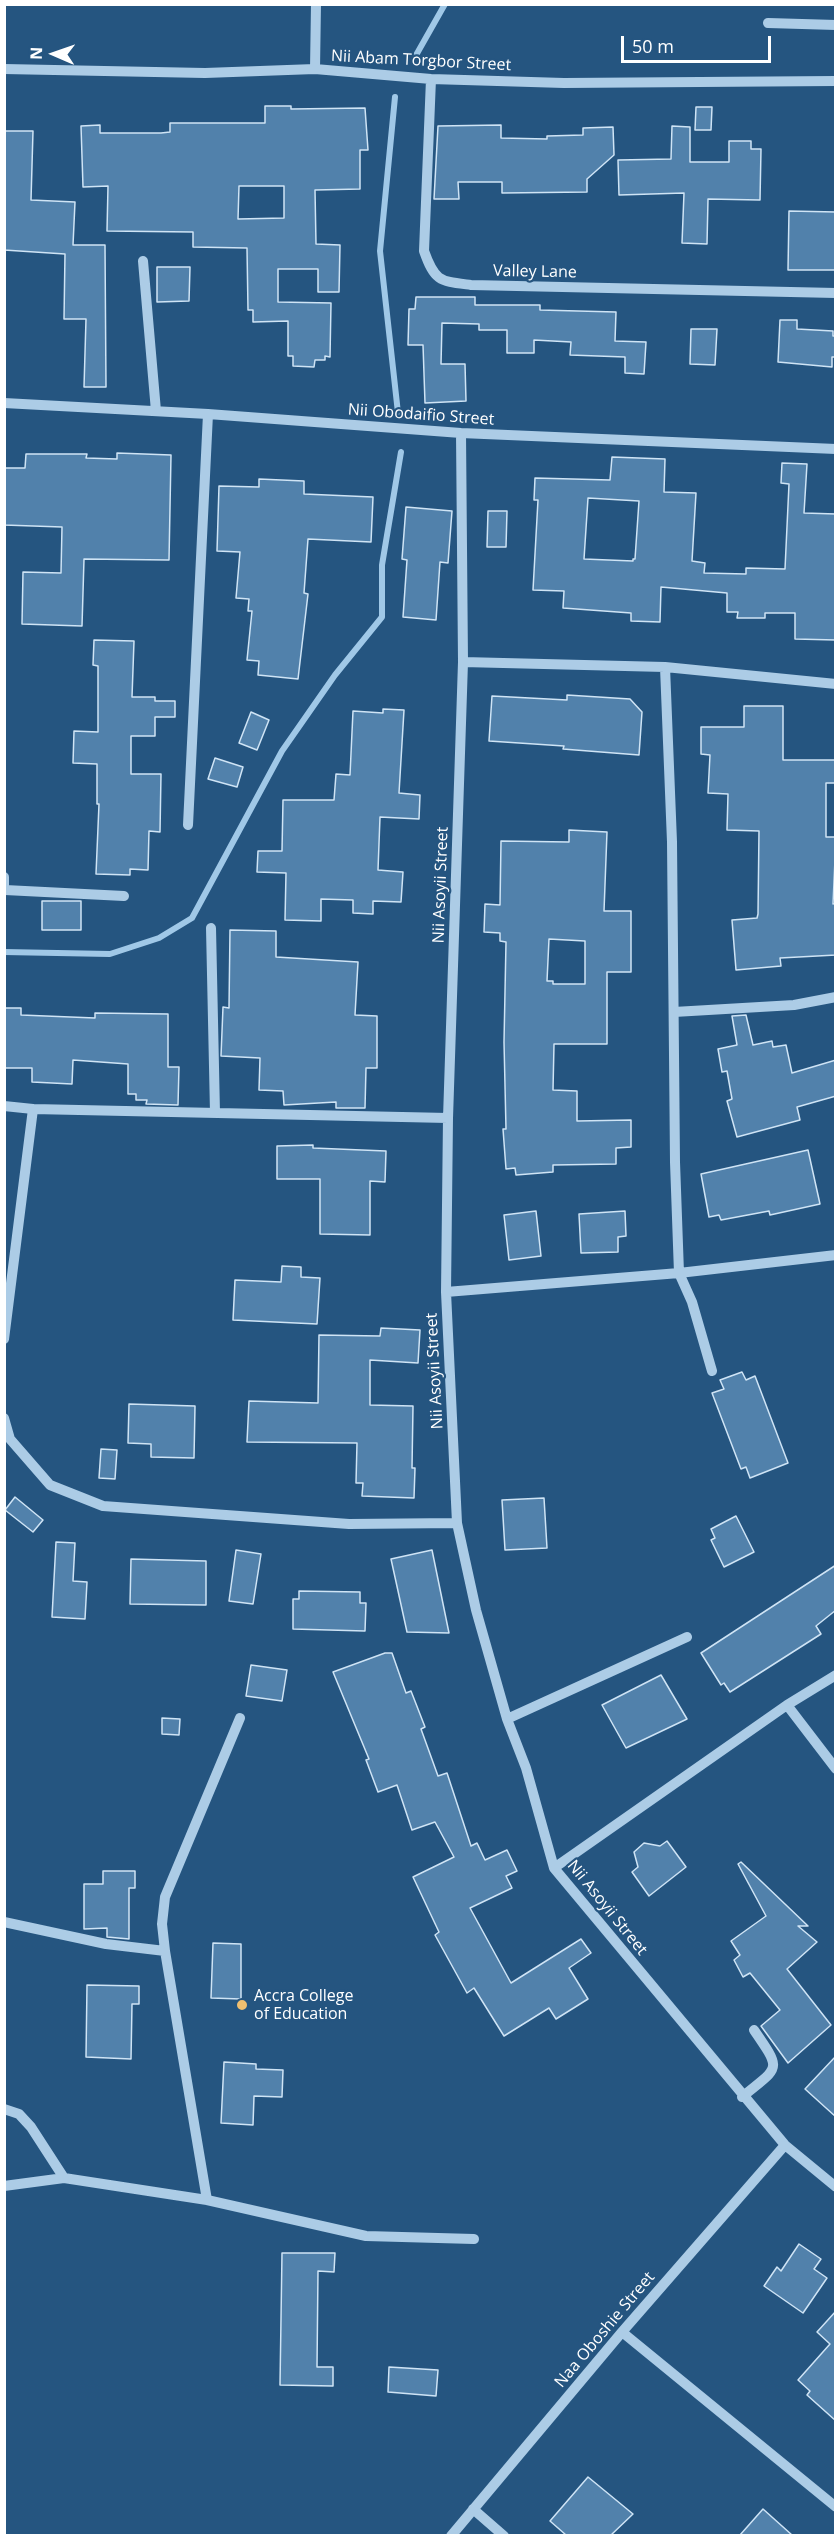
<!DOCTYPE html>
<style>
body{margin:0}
#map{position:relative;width:840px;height:2540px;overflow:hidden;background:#255580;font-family:"Open Sans",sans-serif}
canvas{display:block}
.frame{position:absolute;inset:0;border:6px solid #fff;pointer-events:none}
.north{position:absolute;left:24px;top:24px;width:60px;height:60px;-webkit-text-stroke:4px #255580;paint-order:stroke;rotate:272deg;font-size:16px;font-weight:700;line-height:24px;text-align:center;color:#fff}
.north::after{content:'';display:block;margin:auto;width:21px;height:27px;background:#fff;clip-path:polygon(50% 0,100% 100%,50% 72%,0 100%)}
.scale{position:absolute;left:621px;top:36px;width:150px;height:27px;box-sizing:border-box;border:3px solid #fff;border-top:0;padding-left:8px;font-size:18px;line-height:21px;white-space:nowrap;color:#fff;-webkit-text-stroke:4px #255580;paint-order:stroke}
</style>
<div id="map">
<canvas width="840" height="2540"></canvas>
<div class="frame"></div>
<div class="north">N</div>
<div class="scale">50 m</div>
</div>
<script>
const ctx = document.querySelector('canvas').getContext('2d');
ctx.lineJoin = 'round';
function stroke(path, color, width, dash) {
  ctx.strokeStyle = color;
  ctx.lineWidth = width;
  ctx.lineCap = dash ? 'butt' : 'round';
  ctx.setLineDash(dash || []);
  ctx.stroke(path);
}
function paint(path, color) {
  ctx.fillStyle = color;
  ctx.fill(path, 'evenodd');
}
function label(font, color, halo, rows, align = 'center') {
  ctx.font = font + ' "Open Sans",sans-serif';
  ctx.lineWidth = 4.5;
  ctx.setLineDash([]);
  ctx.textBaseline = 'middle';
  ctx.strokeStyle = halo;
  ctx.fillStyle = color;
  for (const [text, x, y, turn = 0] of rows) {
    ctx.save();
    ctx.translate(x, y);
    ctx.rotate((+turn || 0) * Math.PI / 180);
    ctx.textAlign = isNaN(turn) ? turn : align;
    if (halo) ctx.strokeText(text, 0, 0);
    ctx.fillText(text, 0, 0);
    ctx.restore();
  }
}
stroke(new Path2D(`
 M415,57L445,4
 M395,97L380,251L398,413
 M4,952L110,954L159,938L192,918L282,751L335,675L382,617V565L401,452`), '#a0c8e7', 6);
const building = new Path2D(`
 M265,106H291V109L365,108L368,150H360V189L315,190L316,244L340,245L339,292H318V269H278V302L331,303L330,357L325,356V360H315L314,367L293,366V356H288V321L253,322V310H248L247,248L193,247V232L107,231L108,186L83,187L81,126L100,125V133H161L170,132V123H265ZM239,186H284V218L238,219Z
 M696,107H712L711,130H695Z
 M501,125V138L547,139V136L583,135V128L613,127L614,155L587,179V192L502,193V182H458L459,199H434L438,126Z
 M672,126L690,127V162H729V141H751V149H761L760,200L708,199L707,244L682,243L684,193L619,195L618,160L671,159Z
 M4,131H33L31,200L75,202L73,245H105L106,387H84L86,319H64L65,254L4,250Z
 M789,211L836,212V270H788Z
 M157,267H190L189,301L157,302Z
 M416,297H475V305H540V310L616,312L615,341L646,342L644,374L625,373V357L570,355L571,342L534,340V353H507V330H479V324L442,323L441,364H465L466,401L425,403L423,345H408L409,309H415Z
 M780,320H797V329L833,331V336H836V357H832V367L778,362Z
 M691,329H717L715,365L690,364Z
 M117,453L171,455L169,560L84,559L82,626L22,624L23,572L61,573L62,527L4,525V468H25L26,454H87L86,458L117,459Z
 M612,457L665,459L664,492L696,493L692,561L705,563L704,573L746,574V568L785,569L789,484L781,483L782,463L807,464L804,513L836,514V640L795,639V613H765V618H737L738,612H727V593L661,587L660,622L631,621V613L563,608L564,591L533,590L538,500H534L535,478L610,480ZM588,498L639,501L635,559H633V561L584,559Z
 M259,479L304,481V494L373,497L371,542L308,539L304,593L308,594L298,679L258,675L259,661L247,660L252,611H248L249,599L236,598L240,552L217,551L219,486L259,487Z
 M406,507L452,511L448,563L440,562L436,620L403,617L407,560L402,559Z
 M488,511H507L506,547H487Z
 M94,640L134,641L132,697H155V701H175V717H155V736H131V774H161L160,832L149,831L148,870L130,869V875L96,874L99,804H97V764L73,763L74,731L98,732V666L93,665Z
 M567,695L630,699L642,712L639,755L563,749L564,746L489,741L492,696L567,700Z
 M744,706H783V760H836V783H826V837H836L833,904L836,903V955L780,958L781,966L736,970L732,920L757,918L758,914L759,831L727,830L728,794L708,793L710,755L701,754V727H744Z
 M383,709L404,710L399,793L420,795L419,819L380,817L378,870L403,872L401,902L373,901V914L353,913V900L321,899V921L285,920L286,873L257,872L258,851H282L283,800H334L336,774L350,775L353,711L383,713Z
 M251,712L269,720L257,750L239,743Z
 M215,758L243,767L237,787L208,779Z
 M569,830L607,832L604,911H631V972H607V1044H554L553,1090L577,1091V1121L631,1120V1147L616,1148V1164L553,1165V1172L516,1175L515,1168L506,1169L503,1129H506L504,1042L506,942L500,941V933L484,932L485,904L500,905L501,841L569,842ZM549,939L585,941V984H553V981H547Z
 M42,901H81V930H42Z
 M230,930L276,931V957L358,962L355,1015L377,1016V1068H366L365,1108H336V1102L284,1105L283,1091L259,1090L260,1058L221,1056L223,1007L229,1008Z
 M4,1008H21V1015L95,1018V1013L168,1014V1067H179L178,1105L146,1104L147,1100H136V1094H128V1064L73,1060L72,1084L32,1082V1068H4Z
 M746,1015L753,1045L772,1041L773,1047L786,1045L792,1073L836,1060V1096L797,1107L800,1120L737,1137L727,1101L732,1099L727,1071L722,1072L718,1049L737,1045L732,1016Z
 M313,1145V1148L386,1151L385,1182L370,1181V1235L320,1234V1179H277V1146Z
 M808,1150L820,1204L770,1215L769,1211L721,1220L719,1215L709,1217L701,1174Z
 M536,1211L541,1256L509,1260L504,1215Z
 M625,1211L626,1236L618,1237V1252L581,1253L579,1214Z
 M282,1266L301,1267V1277L320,1278L317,1324L233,1320L235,1280L281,1282Z
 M381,1328L420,1330L418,1363L370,1360V1405L413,1406L412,1468H415L414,1498L362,1496L363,1483H356L357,1443L247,1442L249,1401L318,1403L319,1335L380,1336Z
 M742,1372L746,1380L755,1376L788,1463L750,1478L746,1467L741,1469L712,1393L724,1389L720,1380Z
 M129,1404L195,1406L194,1458L151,1457V1444L128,1443Z
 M101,1449L117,1450L115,1479L99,1478Z
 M15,1497L43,1520L33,1532L5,1510Z
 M544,1498L547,1548L505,1550L502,1500Z
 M736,1516L754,1552L724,1567L711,1540L715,1538L711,1529Z
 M56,1542L75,1543L73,1581L87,1582L85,1619L52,1617Z
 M236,1550L261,1554L253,1604L229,1601Z
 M432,1550L449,1633L407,1632L391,1559Z
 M131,1559L206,1561V1605L130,1604Z
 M836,1565V1610L816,1626L821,1634L730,1692L724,1683L721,1685L701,1653Z
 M299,1591L360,1592V1603H366L365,1631L293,1629V1599H299Z
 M385,1653H392L406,1693L411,1691L425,1727L421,1729L438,1776L447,1773L471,1846L477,1843L485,1860L507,1850L517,1871L506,1876L512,1888L470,1908L511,1983L581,1939L591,1953L569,1968L588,1999L556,2019L549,2008L504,2036L474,1988L467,1993L435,1935L439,1932L413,1877L454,1857L435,1822L412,1830L397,1785L378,1792L366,1760L369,1759L333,1672Z
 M251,1665L287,1670L282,1701L246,1696Z
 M661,1675L687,1719L626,1748L602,1705Z
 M162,1718L180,1719L179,1735L162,1734Z
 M667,1841L686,1867L649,1896L632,1872L638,1867L634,1852L644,1843L660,1846Z
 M741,1862L808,1926H798L817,1942L787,1969L831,2025L788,2063L761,2026L780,2010L750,1973L743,1977L734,1960L740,1955L731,1941L766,1916L738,1864Z
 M103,1871H135V1888H129V1939L107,1937V1928L84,1929V1884H103Z
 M213,1943L241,1944V1999L211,1998Z
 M87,1985L139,1986V2004H132L131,2059L86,2057Z
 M836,2056V2117L805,2089Z
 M224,2062L256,2064V2069L283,2070L282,2097L254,2096L253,2125L221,2123Z
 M799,2244L821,2259L814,2269L827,2278L803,2313L764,2286L777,2267L781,2271Z
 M282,2253H335L334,2272L318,2271L317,2367H333V2386L280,2385Z
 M836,2311V2421L807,2395L810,2391L798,2380L830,2344L817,2332Z
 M389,2367L438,2370L436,2396L388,2392Z
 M588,2477L633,2514L611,2535H566L550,2521Z
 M763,2509L792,2535H740Z`);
paint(building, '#5181ab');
stroke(building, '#cfe4f5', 1.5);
stroke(new Path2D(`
 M768,23L836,25
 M4,69L205,73L315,69L431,79L564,83L836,81
 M315,69L316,4
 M431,79L424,251C435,282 440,281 471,285L836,293
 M143,261L156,411
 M4,403L208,414L461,433L836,449
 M461,433L463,662L448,1118L446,1292L457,1523L476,1610L507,1719L526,1768L554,1868L785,2145L836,2187
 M463,662L665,667L836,684
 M665,667L672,842L675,1162L679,1273L692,1302L712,1371
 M188,825L208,414
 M4,877V890
 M5,890L124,896
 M211,928L215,1113
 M674,1012L794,1005L836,997
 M4,1106L33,1109L448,1118
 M446,1292L679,1273L836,1255
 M4,1339L33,1109
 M4,1418L10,1439L50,1485L103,1506L349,1524L457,1523
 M787,1705L836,1769
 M507,1719L687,1637
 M554,1868L787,1705L836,1675
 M4,1922L106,1944L165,1951
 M742,2097C779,2066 783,2072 754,2030
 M4,2109L19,2114L31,2127L64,2178
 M4,2186L64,2178L207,2200L165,1951L162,1924L165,1897L240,1718
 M207,2200L366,2236L474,2239
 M622,2332L836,2507
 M473,2509L504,2536
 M451,2536L622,2332L785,2145`), '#accce6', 10);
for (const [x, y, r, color] of [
 [242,2005,6,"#f0bf70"]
]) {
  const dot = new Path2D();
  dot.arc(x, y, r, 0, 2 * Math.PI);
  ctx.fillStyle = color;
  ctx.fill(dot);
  stroke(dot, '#255580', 2);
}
label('16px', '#fff', '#255580', [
 ["Nii Abam Torgbor Street",421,61,3],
 ["Valley Lane",535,272,1],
 ["Nii Obodaifio Street",421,415,4],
 ["Nii Asoyii Street",441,885,-88],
 ["Nii Asoyii Street",435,1371,-93],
 ["Nii Asoyii Street",607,1908,51],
 ["Naa Oboshie Street",605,2330,-50]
]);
label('16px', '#fff', '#255580', [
 ["Accra College",254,1996],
 ["of Education",254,2014]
], 'left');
</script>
